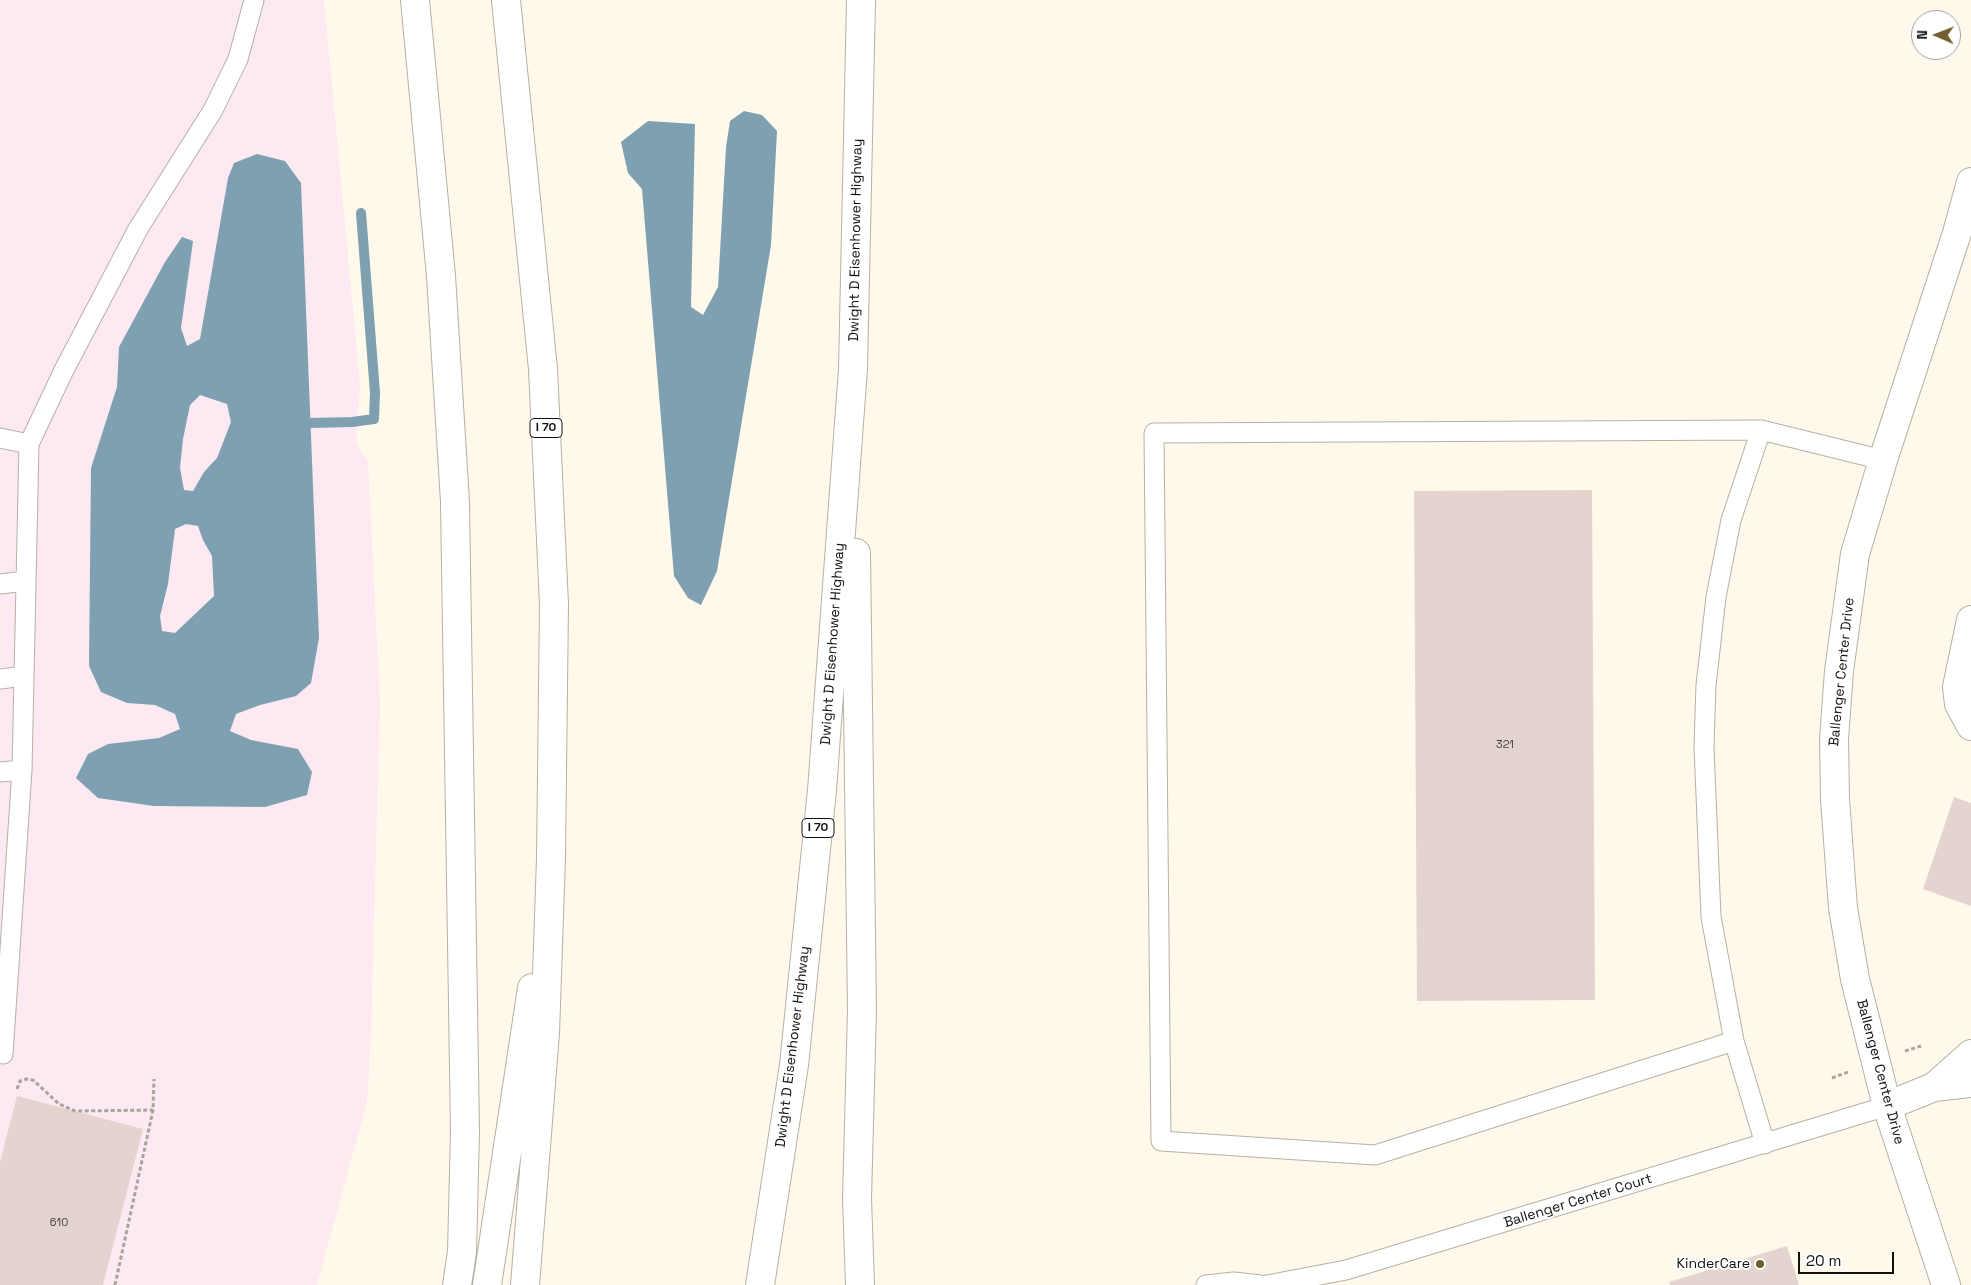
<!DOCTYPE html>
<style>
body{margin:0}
#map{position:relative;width:1971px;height:1285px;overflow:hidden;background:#fef9eb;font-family:"Space Grotesk",sans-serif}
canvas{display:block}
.north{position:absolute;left:1911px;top:10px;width:50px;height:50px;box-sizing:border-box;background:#fff;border:1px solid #a1a09e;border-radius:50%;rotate:271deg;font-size:14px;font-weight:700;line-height:20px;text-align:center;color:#13110d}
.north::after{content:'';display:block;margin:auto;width:18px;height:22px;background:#725e2d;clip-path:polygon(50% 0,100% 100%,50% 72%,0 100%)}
.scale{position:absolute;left:1798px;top:1252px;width:96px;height:22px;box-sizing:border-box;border:2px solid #13110d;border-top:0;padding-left:6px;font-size:15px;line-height:18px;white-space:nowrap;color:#13110d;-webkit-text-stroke:4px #fff;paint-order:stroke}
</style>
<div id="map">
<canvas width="1971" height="1285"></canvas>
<div class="north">N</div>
<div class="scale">20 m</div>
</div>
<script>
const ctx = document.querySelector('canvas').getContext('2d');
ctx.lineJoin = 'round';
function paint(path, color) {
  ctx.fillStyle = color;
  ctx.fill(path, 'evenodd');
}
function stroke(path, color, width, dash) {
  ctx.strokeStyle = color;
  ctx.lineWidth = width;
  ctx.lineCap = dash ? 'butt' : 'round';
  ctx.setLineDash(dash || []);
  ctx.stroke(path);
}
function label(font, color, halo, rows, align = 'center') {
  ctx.font = font + ' "Space Grotesk",sans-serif';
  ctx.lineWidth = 4;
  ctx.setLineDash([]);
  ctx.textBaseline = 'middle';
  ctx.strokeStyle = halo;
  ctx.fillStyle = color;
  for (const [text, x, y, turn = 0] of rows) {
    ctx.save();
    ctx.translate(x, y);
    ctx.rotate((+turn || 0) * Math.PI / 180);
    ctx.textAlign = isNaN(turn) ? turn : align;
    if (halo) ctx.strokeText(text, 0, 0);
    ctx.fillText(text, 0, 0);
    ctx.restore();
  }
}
paint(new Path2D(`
 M0,0H324L360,385L356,443L368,462L380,702L371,1031L367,1102L317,1285H0Z`), '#fde9f2');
paint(new Path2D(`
 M744,111L762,115L777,131L771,245L717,571L701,605L688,598L674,576L642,189L628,173L621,142L648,121L695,124L691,307L703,315L718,287L726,147L730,121Z
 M257,154L285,161L301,183L319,638L311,683L296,696L260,705L236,714L230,731L251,740L298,749L312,772L307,795L265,807L154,806L98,798L76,778L88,754L108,744L159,738L180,729L175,714L155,705L127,703L101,692L89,666L91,468L117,387L119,347L165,262L182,237L193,241L181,328L187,346L200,339L228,178L234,163ZM200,395L227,404L231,422L217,458L204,472L193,491L184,490L180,468L183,439L190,405ZM186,524L198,526L203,540L212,556L214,596L175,633L162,631L160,616L168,584L175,529Z`), '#7ea0b0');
stroke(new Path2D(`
 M310,423L352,422L374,419L375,393L361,213`), '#7ea0b0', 10);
paint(new Path2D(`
 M1592,490L1595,1000L1417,1001L1414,491Z
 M1954,797L1971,803V906L1923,889Z
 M17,1096L143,1129L103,1285H0V1162Z
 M1787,1246L1799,1285H1670L1669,1282Z`), '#e4d4d0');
const service = new Path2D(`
 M1761,430L1731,520L1716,597L1706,685L1704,747L1711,917L1734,1041L1765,1144
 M0,438L29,444L64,370L138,229L213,110L238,59L254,0
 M0,584L25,581
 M0,679L24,676
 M0,772L22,770L29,444
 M1734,1041L1375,1155L1161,1141L1154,433L1761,430L1883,460
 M3,1054L22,770
 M1206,1285L1234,1282L1261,1285
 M1267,1285L1346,1270L1887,1106`);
const minor = new Path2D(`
 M1971,620L1957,687L1959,704L1971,726
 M1971,1054L1934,1087L1971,1083
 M1887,1106L1934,1087
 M1946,1285L1887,1106L1855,979L1843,908L1835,799L1834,739L1839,671L1855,554L1883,460L1957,233L1971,182`);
const motorway = new Path2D(`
 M415,0L441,276L455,502L465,1131L462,1252L457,1285
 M506,0L543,369L554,604L551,858L545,1033L525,1285
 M856,553L862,1010L857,1199L860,1285
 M487,1285L532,988
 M760,1285L794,1065L822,790L853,369L861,0`);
stroke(service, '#b5b1a4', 21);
stroke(minor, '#b5b1a4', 30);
stroke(motorway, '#b5b1a4', 30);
stroke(new Path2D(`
 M1905,1051L1921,1046
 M1832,1078L1848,1072
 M17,1089L20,1081L26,1079L33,1080L59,1104L75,1111L153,1110
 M115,1285L153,1110L154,1079`), '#a8a59a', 3, [4, 2.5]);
stroke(service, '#fff', 19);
stroke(minor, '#fff', 28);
stroke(motorway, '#fff', 28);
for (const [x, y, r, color] of [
 [1760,1264,5,"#725e2d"]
]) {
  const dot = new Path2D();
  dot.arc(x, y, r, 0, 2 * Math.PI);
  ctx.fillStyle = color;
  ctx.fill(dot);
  stroke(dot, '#fff', 2);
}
label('11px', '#47423e', null, [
 ["321",1505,745],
 ["610",59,1223]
]);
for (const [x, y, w] of [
 [546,428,32],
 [818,828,32]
]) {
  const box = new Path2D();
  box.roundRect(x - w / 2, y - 9.5, w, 19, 4);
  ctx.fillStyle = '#fff';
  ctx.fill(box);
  stroke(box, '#13110d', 1);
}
label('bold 12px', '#13110d', null, [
 ["I 70",546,428],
 ["I 70",818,828]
]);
label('14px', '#13110d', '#fff', [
 ["Dwight D Eisenhower Highway",856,240,-89],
 ["Dwight D Eisenhower Highway",833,644,-86],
 ["Ballenger Center Drive",1842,672,-84],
 ["Dwight D Eisenhower Highway",793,1047,-83],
 ["Ballenger Center Drive",1880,1072,75],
 ["Ballenger Center Court",1578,1201,-17]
]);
label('14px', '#13110d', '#fff', [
 ["KinderCare",1750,1264]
], 'right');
</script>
